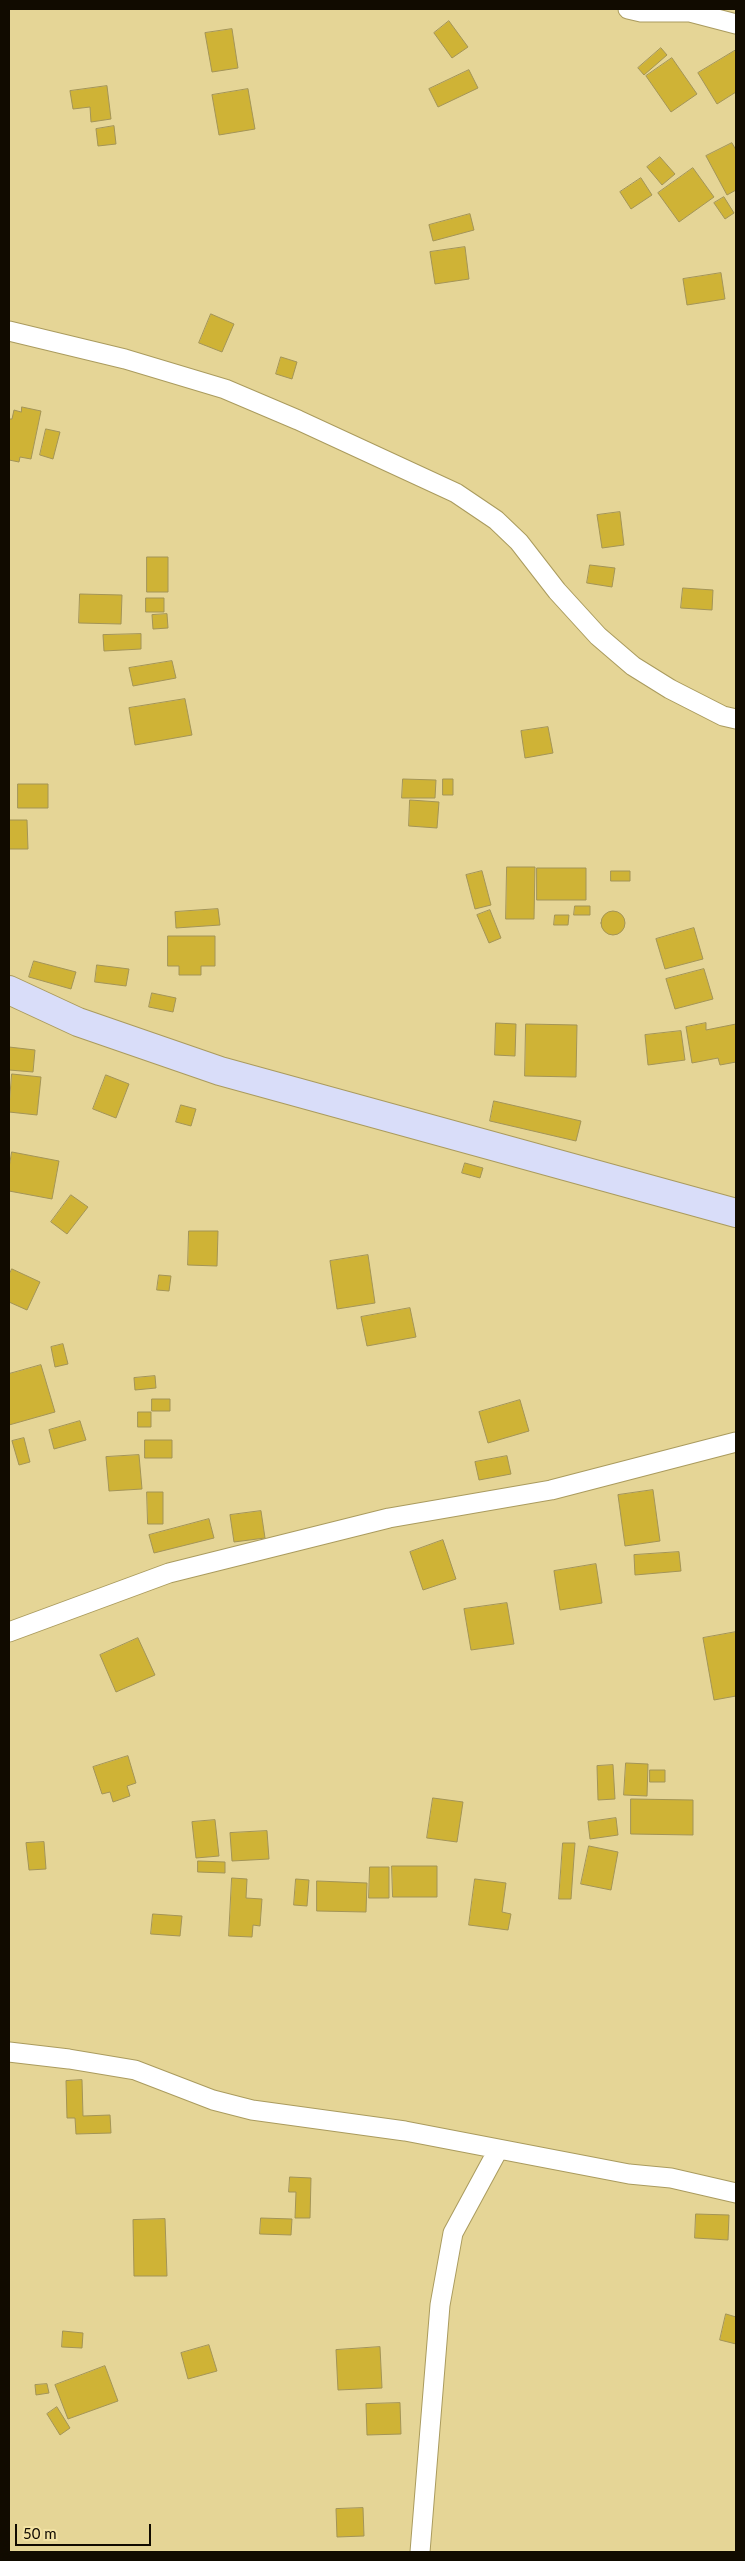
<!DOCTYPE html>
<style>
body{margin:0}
#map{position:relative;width:745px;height:2561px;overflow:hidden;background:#e5d596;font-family:Lato,sans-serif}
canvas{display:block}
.frame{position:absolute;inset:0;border:10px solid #110b00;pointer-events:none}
.scale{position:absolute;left:15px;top:2524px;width:136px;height:22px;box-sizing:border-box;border:2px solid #110b00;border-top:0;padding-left:6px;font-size:15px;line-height:18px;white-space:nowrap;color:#110b00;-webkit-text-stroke:4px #f2e2a3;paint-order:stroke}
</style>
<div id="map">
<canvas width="745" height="2561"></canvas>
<div class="frame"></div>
<div class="scale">50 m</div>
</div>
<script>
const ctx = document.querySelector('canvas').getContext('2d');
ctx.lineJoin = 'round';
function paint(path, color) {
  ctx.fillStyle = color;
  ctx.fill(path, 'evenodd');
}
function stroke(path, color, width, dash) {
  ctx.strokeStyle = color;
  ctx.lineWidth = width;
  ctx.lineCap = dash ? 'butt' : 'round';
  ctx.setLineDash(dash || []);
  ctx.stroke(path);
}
const building = new Path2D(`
 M449,21L468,47L452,58L434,33Z
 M232,29L238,68L212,72L205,33Z
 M661,48L667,55L644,75L638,68Z
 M736,50V92L717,104L698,73Z
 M672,58L697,94L671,112L646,76Z
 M469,70L478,88L438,107L429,89Z
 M107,86L111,119L91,122L90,107L73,109L70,91Z
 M248,89L255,129L219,135L212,95Z
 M114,126L116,144L98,146L96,129Z
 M732,143L736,150V190L727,195L706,156Z
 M660,157L675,174L662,185L647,167Z
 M693,168L714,197L679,222L658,193Z
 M641,178L652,195L631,209L620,192Z
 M724,197L734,213L725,219L714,203Z
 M470,214L474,230L433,241L429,225Z
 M465,247L469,279L435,284L430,252Z
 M721,273L725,299L687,305L683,279Z
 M211,314L234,324L222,352L199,343Z
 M281,357L297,362L292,379L276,374Z
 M22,407L41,411L31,459L20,457L19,462L9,460V419H12L14,410L21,412Z
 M46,429L60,432L53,459L40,455Z
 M620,512L624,545L602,548L597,515Z
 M147,557H168V592H147Z
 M590,565L615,568L612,587L587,583Z
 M683,588L713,590L712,610L681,608Z
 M80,594L122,595L121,624L79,623Z
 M146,598H164V612H146Z
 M167,614L168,628L153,629L152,615Z
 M141,634V649L104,651L103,635Z
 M172,661L176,678L133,686L129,668Z
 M185,699L192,735L135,745L129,708Z
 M548,727L553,753L525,758L521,731Z
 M403,779L436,780L435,798H402Z
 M443,779H453V795H443Z
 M18,784H48V808H18Z
 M410,800L439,802L437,828L409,826Z
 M9,820H27L28,849H9Z
 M507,867H535L534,919H506Z
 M537,868H586V900H537Z
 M482,871L491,905L475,909L466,875Z
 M611,871H630V881H611Z
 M575,906H590V915H574Z
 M218,909L220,925L176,928L175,912Z
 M490,910L501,938L489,943L477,915Z
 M601 923a12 12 0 1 1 24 0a12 12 0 1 1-24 0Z
 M555,915H569L568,925H554Z
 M694,928L703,959L665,969L656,939Z
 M168,936H215V966H201V975H179V966H168Z
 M34,961L76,972L71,989L29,977Z
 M97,965L129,969L126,986L95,982Z
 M704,969L713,999L675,1009L666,979Z
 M152,993L176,998L173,1012L149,1007Z
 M496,1023L516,1024L515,1056L495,1055Z
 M706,1023V1030L736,1024V1062L720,1065L718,1058L692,1063L686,1027Z
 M526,1024L577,1025L576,1077L525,1076Z
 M681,1031L685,1060L648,1065L645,1035Z
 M9,1047L35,1050L33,1072L9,1070Z
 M12,1074L41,1077L37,1115L9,1112Z
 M106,1075L129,1084L116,1118L93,1109Z
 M494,1101L581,1121L576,1141L490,1121Z
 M181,1105L196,1109L191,1126L176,1122Z
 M12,1152L59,1161L52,1199L9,1191V1168Z
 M465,1163L483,1168L480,1178L462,1173Z
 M71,1195L88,1207L67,1234L51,1222Z
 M189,1231H218L217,1266L188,1265Z
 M368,1255L375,1303L337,1309L330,1261Z
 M12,1269L40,1282L27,1310L9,1302V1275Z
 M159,1275L171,1276L169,1291L157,1290Z
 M410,1308L416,1337L367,1346L361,1317Z
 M63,1344L68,1364L55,1367L51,1347Z
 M41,1365L55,1412L9,1425V1374Z
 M155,1376L156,1388L135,1390L134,1378Z
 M152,1399H170V1411H152Z
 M520,1400L529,1431L488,1443L479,1412Z
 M138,1412H151V1427H138Z
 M80,1421L86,1440L54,1449L49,1430Z
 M24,1438L30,1462L19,1465L12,1441Z
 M145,1440H172V1458H145Z
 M139,1455L142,1489L109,1491L106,1457Z
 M507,1456L511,1474L479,1480L475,1462Z
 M653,1490L660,1541L625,1546L618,1495Z
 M147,1492H163V1524H148Z
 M261,1511L265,1538L234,1542L230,1515Z
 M209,1519L214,1538L154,1553L149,1535Z
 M443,1540L456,1579L423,1590L410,1552Z
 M679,1552L681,1571L635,1575L634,1555Z
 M596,1564L602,1603L560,1610L554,1571Z
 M507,1603L514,1644L471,1650L464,1609Z
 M736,1632V1696L714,1700L703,1638Z
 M138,1638L155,1675L116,1692L100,1655Z
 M128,1756L136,1783L127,1786L130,1796L113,1802L110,1792L102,1794L93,1767Z
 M626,1763L648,1764L647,1796L624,1795Z
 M613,1765L615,1799L598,1800L597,1766Z
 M650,1770H665V1782H650Z
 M433,1798L463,1802L457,1842L427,1838Z
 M631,1799L693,1800V1835L631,1834Z
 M616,1818L618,1835L590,1839L588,1822Z
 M215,1820L219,1856L196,1858L192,1822Z
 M267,1831L269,1859L232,1861L230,1833Z
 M44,1842L46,1869L29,1870L26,1843Z
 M563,1843H575L571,1899H559Z
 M589,1846L618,1852L611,1890L581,1884Z
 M198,1861L225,1862V1873L198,1872Z
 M392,1866H437V1897H393Z
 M370,1867H389V1898H369Z
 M232,1878L247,1879L246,1898L262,1899L260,1926L253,1925L252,1937L229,1936Z
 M296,1879L309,1880L307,1906L294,1905Z
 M475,1879L506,1883L502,1912L511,1914L508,1930L469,1925Z
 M317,1881L367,1883L366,1912L317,1911Z
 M153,1914L182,1916L180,1936L151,1934Z
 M82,2080L83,2116L110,2115L111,2133L76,2134L75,2118H67L66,2081Z
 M290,2177L311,2178L310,2218H295L296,2192H289Z
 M696,2214L729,2215L728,2240L695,2238Z
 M261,2218L292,2219L291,2235L260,2234Z
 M165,2219L167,2276H134L133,2220Z
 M726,2314L736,2317V2344L720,2340Z
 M63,2331L83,2333L82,2348L62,2347Z
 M209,2345L217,2371L188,2379L181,2353Z
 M380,2347L382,2388L338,2390L336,2350Z
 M105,2366L118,2401L68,2419L55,2385Z
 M47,2384L49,2393L36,2395L35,2385Z
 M400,2403L401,2434L367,2435L366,2404Z
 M57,2407L70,2428L60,2435L47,2414Z
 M363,2508L364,2536L337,2537L336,2509Z`);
paint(building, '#cfb336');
stroke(building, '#a39457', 1);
const street = new Path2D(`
 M628,9L641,12H690L736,24
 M9,331L125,359L225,389L298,420L456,493L496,520L519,542L557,591L598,636L633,666L670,689L723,716L736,719
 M9,1632L169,1573L389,1518L551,1490L736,1442
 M9,2052L69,2059L135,2070L213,2100L252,2110L405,2131L629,2174L671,2178L736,2193
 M420,2552L440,2305L453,2233L498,2150`);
const secondary = new Path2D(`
 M9,990L78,1022L220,1071L736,1213`);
stroke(street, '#aa9b5e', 21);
stroke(secondary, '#aa9b5e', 30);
stroke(street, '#fff', 19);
stroke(secondary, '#d9ddf9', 28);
</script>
